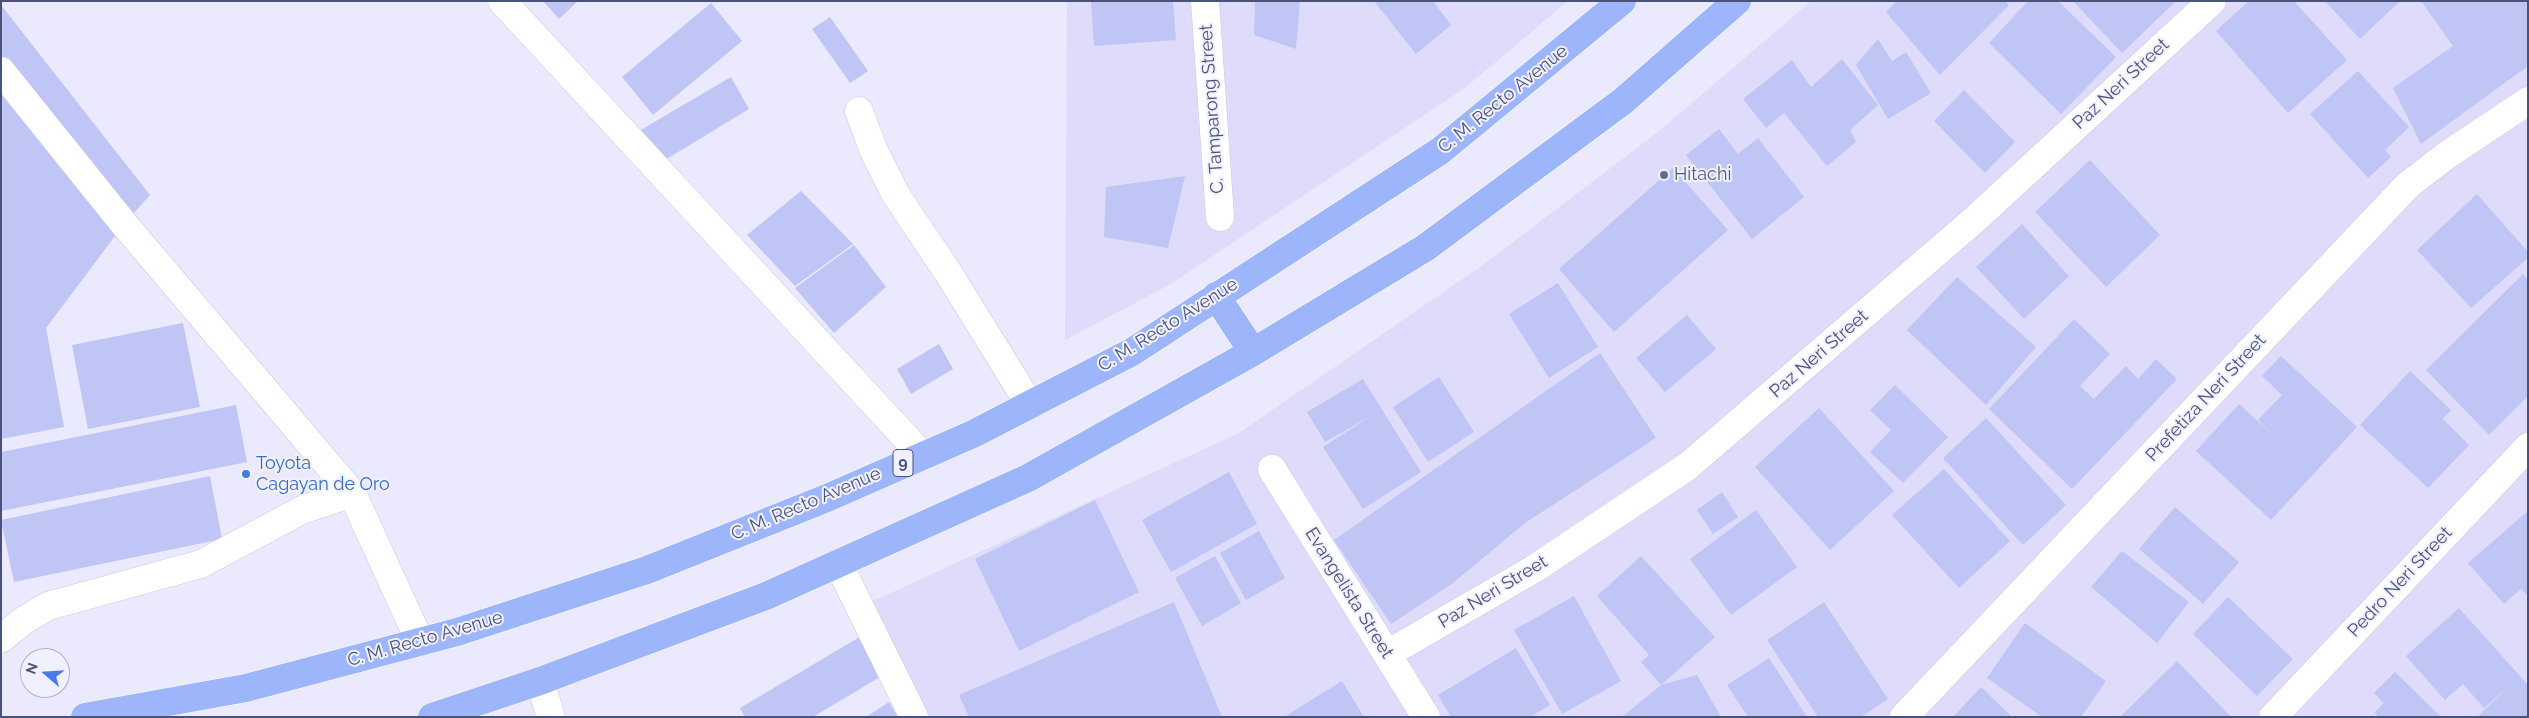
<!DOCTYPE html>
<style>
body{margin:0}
#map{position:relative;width:2529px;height:718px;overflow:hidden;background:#eae9fd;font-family:Raleway,sans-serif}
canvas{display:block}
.frame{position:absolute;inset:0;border:2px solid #4a527a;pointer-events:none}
.north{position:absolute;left:20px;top:648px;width:50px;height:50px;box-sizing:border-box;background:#f1f0ff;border:1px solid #aeb1ca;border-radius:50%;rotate:289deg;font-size:14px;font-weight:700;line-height:20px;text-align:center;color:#4a527a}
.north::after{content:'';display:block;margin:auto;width:18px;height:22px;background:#497aec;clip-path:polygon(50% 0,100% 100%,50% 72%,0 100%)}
</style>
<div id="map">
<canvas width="2529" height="718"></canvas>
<div class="frame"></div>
<div class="north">N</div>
</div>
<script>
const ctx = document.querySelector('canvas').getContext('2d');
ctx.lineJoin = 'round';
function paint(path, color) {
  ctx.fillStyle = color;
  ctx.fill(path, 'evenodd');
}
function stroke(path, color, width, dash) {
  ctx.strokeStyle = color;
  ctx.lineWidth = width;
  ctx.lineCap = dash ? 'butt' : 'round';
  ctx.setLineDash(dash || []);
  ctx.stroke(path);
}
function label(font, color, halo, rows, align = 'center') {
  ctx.font = font + ' Raleway,sans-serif';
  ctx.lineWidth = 4;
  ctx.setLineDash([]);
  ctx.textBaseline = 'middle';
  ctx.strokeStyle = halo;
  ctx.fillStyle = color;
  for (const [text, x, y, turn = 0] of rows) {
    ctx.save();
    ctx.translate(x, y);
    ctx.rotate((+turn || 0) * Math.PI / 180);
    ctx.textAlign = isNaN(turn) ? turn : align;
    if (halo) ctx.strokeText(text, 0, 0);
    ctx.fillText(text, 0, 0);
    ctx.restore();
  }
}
paint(new Path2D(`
 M1067,1H1568L1465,88L1171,284L1065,340Z
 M1811,1H2528V717H926L871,602L1239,433L1480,267L1658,132Z`), '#dedcfa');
paint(new Path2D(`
 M543,1H578L559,19Z
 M1091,1H1173L1176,40L1094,46Z
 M1255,1H1300L1296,49L1254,35Z
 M1374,1H1433L1451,25L1416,54Z
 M1897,1H2005L2009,5L1940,75L1886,12Z
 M2028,1H2058L2116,57L2061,114L1989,43Z
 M2073,1H2176L2122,53Z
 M2249,1H2294L2347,60L2288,113L2216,31Z
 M2325,1H2400L2360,39Z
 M2421,1H2528V66L2421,144L2393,88L2453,46Z
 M711,3L742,41L653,115L622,77Z
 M1,5L150,195L124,224L46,328L64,427L1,439Z
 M830,17L868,71L850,83L812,29Z
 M1878,39L1892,61L1906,52L1931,93L1888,119L1856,65Z
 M1842,59L1878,105L1850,130L1856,142L1827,166L1784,113L1766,128L1743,99L1792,60L1811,87Z
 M2358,71L2409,127L2385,150L2391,157L2368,178L2310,114Z
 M731,77L749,109L660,163L639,131Z
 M1964,90L2015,142L1985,173L1934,121Z
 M1719,129L1738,154L1758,138L1804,197L1752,239L1686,155Z
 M2090,160L2160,235L2106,287L2035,212Z
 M1673,168L1728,230L1614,332L1559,269Z
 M1185,176L1168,248L1104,237L1106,187Z
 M801,191L853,244L795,286L747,235Z
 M2477,194L2528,252V258L2471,308L2417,250Z
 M2022,224L2069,276L2024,319L1976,267Z
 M854,245L886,287L834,333L795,288Z
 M2523,274L2528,280V396L2489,435L2426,370Z
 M1957,277L2036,347L1986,405L1907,330Z
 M1558,283L1598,347L1549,378L1509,314Z
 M1687,315L1716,349L1665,392L1636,358Z
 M2074,319L2110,354L2080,386L2094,399L2126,366L2138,379L2156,359L2177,379L2072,489L1989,409Z
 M183,323L200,407L88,429L72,345Z
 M939,344L953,369L911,394L897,369Z
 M1600,353L1656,438L1525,523L1453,583L1391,624L1334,540Z
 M2281,356L2357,427L2271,520L2196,451L2239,404L2281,442L2258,420L2282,395L2262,376Z
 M2410,371L2451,410L2443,419L2469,445L2428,488L2360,425Z
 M1439,377L1474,432L1428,462L1393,407Z
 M1363,379L1421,472L1363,509L1323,447L1371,416L1325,442L1307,412Z
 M1895,385L1948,437L1903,483L1870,452L1891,430L1870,410Z
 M236,405L247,462L1,511V452Z
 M1819,408L1894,491L1830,550L1755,467Z
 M1986,418L2066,505L2023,545L1943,458Z
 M1944,469L2010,541L1959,588L1892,515Z
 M1229,472L1257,524L1171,572L1142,520Z
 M210,476L222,539L14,582L1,520Z
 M1722,492L1738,517L1713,534L1697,510Z
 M1095,500L1139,592L1019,651L975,559Z
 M2175,507L2239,562L2203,604L2139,549Z
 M1756,510L1797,567L1731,615L1690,559Z
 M2528,511V596L2521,589L2504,604L2468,563Z
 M1259,531L1285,578L1246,600L1220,553Z
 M2122,551L2189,602L2157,643L2091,587Z
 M1215,556L1241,603L1202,626L1175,578Z
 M1641,556L1715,637L1661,685L1641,662L1649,655L1597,596Z
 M1574,596L1621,681L1562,714L1514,630Z
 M2228,597L2293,659L2257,696L2193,634Z
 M1174,602L1222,717H969L959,695Z
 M1824,602L1888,699L1861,717H1818L1767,640Z
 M2459,608L2528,685V717H2477L2508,687L2484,708L2463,684L2445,700L2406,656Z
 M2025,623L2106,681L2081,717H2042L1987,678Z
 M863,635L885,674L813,717H745L740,708Z
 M1516,648L1550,705L1530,717H1451L1438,695Z
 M1769,658L1807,717H1748L1727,685Z
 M2177,661L2231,717H2120Z
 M2395,672L2441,717H2379L2374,713L2384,703L2374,693Z
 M1697,675L1721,717H1622L1661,685Z
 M1342,681L1364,717H1284Z
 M1981,687L2012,717H1953Z
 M889,702L898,717H866Z`), '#bfc5f4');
const minor = new Path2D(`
 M502,1L922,455
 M1205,1L1220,217
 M1,71L124,224L352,493L420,642
 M859,111L873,149L896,195L949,274L1030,405
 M1272,469L1426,717
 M838,563L914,717
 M1,639L23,621L48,606L201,564L302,510L352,493
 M1387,654L1534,569L1688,466L1973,221L2212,1
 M540,681L551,717
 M1904,717L2408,185L2447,155L2528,101
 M2273,717L2528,447`);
const highway = new Path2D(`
 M1216,296L1253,352
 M85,717L246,688L457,632L647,570L827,498L973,434L1132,352L1440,151L1622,1
 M432,717L540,681L766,596L1028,478L1253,352L1425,248L1623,101L1737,1`);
stroke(minor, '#c8c9e8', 29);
stroke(highway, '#fff', 29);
stroke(minor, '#fff', 28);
stroke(highway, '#9db5fa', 28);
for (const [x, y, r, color] of [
 [1664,175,5,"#5c6f8a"],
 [246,474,5,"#3f7fe0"]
]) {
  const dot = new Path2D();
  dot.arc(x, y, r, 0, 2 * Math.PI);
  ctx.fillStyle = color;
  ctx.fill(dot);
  stroke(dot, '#f1f0ff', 2);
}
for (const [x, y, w] of [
 [903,463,20]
]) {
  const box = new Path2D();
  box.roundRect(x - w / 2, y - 13.5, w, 27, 4);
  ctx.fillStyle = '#f1f0ff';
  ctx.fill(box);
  stroke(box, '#4a527a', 1);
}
label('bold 16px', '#4a527a', null, [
 ["9",903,463]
]);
label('18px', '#4a527a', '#f1f0ff', [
 ["Paz Neri Street",2121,84,-43],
 ["C. M. Recto Avenue",1503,99,-39],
 ["C. Tamparong Street",1212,109,-94],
 ["C. M. Recto Avenue",1168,325,-32],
 ["Paz Neri Street",1819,354,-41],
 ["Prefetiza Neri Street",2206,398,-47],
 ["C. M. Recto Avenue",806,504,-23],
 ["Pedro Neri Street",2400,582,-47],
 ["Paz Neri Street",1493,592,-31],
 ["Evangelista Street",1349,593,58],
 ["C. M. Recto Avenue",425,639,-16]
]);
label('18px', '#4e5e75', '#f1f0ff', [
 ["Hitachi",1674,175]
], 'left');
label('18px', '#366cbe', '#f1f0ff', [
 ["Toyota",256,464],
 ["Cagayan de Oro",256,485]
], 'left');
</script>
